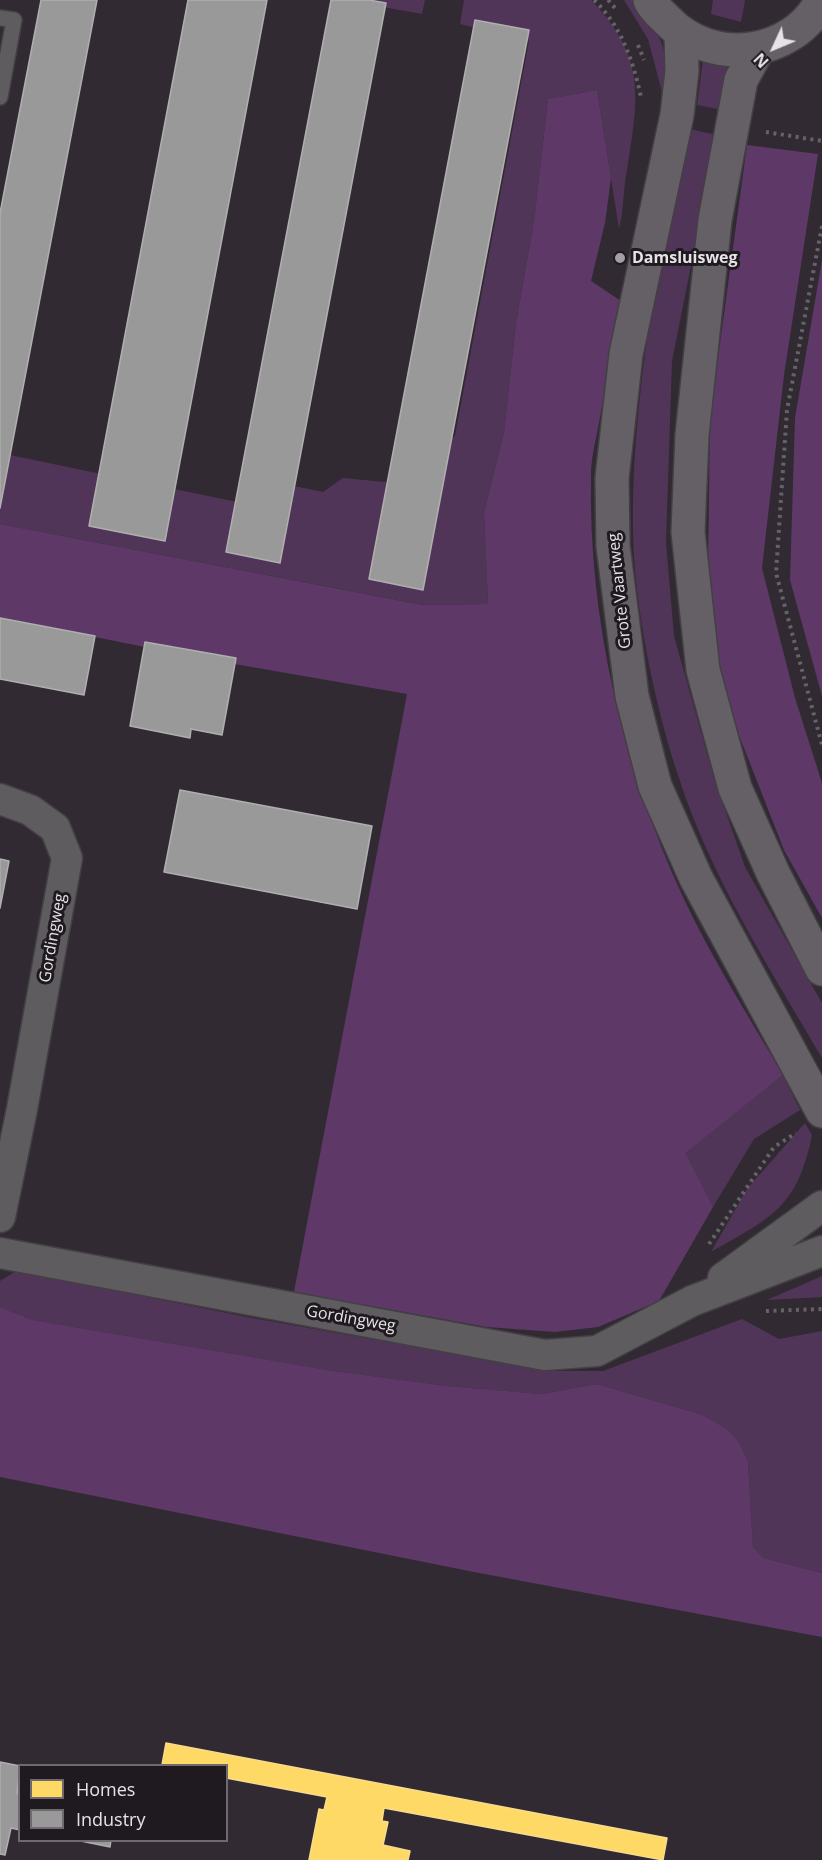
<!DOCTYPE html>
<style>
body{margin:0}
#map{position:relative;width:822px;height:1860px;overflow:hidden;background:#272428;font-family:"Open Sans",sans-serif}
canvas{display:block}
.legend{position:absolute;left:18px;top:1764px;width:210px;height:78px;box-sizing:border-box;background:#1f1a20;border:2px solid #6f6a6f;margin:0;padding:8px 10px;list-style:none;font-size:18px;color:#e6e2e6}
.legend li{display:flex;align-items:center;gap:12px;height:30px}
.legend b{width:30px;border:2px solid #6f6a6f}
.north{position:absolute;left:744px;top:18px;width:60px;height:60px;-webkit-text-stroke:4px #1f1a20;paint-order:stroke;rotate:226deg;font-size:16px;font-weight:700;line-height:24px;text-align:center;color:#e6e2e6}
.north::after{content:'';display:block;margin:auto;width:21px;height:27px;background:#e6e2e6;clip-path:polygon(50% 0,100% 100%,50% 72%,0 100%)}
</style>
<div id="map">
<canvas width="822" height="1860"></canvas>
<ul class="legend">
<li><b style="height:16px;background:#ffd966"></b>Homes</li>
<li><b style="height:16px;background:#999"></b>Industry</li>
</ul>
<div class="north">N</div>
</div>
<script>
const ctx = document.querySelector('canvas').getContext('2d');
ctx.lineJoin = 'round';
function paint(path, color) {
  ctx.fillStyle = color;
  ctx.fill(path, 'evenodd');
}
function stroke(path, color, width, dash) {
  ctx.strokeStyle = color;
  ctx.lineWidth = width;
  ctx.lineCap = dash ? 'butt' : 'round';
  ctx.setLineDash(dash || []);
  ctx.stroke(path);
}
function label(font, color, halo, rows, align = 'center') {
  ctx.font = font + ' "Open Sans",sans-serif';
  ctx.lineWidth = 6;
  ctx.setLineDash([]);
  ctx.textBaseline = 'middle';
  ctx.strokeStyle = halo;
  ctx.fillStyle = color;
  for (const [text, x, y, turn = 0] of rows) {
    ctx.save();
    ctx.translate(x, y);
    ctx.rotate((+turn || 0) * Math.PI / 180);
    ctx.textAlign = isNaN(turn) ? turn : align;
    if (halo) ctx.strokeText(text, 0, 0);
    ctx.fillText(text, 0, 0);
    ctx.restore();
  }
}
paint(new Path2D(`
 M0,0H822V1860H0ZM20,1766H226V1840H20Z`), '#312a33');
paint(new Path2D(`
 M343,0H425L422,14Z
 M464,0H591C646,57 639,97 627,170C623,189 624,210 619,229L597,90L548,99L534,221L516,323L504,432L484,513L488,604L424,605L0,524V453L242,503L246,476L323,492L343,478L396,483L427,462L455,436L529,41L460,24Z
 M624,0H634C660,33 671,48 662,92L648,39Z
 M713,0H745L741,22L711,14Z
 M703,60L732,67L723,110L697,105Z
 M689,129L717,135L672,361L666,543L674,636L713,775L745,867L822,1003V1058C769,967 710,876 678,775C659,718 644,649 637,589C627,506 637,413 648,331C658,263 675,196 689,129Z
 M783,1075L800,1110L754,1139L713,1207L684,1153Z
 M805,1123L812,1135C797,1208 772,1217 711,1252L747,1189Z
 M16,1271L252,1318L552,1371H603L742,1319L779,1339L822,1331V1573L763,1558L753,1547L748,1462L739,1442L727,1429L703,1415L597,1384L542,1394L447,1386L334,1371L33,1320L0,1307V1281Z
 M822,1276V1297L767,1300Z`), '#513558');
paint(new Path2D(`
 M597,90L611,178L605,223L591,281L621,301C614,339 607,378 600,417C597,436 591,456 591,475C588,619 623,767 683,897C712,959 749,1017 783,1075L685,1153L713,1207L659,1301L598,1327L555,1332L487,1327L294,1292L407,694L200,658L0,618V524L423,605L488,604L484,513L504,432L516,323L534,221L548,99Z
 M747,145L818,154L784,375L762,568L795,698L822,783V918L784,850L724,697L708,571L710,417Z
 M822,260V696L790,580L795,418Z
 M0,1307L33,1320L334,1371L447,1386L542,1394L597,1384L703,1415L727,1429L739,1442L748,1462L753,1547L763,1558L822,1573V1637L474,1572L0,1477Z`), '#5e3968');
const homes = new Path2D(`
 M166,1743L667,1838L663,1860L384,1808L382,1821L388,1822L383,1845L410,1851L408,1860H309L319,1809L324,1810L327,1797L226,1778V1766L162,1765Z`);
paint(homes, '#ffd966');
stroke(homes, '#f8dc8c', 1.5);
const industry = new Path2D(`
 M41,0H97L0,508V213Z
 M188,0H267L165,541L89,526Z
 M331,0H369L386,3L280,563L226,552Z
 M475,20L529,30L423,590L369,579Z
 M0,618L95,636L84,695L0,679Z
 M145,642L236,658L222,735L191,729L190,738L130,726Z
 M180,790L372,826L357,909L164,872Z
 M0,859L9,861L0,908Z
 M0,1762L20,1766L17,1794H20V1830L11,1828L5,1855L0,1854Z
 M76,1840H111L110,1847Z`);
paint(industry, '#999');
stroke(industry, '#b0afb0', 1.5);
const lane = new Path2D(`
 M0,18L14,20L0,97`);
const street = new Path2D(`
 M0,799L30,810L55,828L67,858L22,1109L0,1217
 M0,1253L545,1355L597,1351L692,1301L822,1251
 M723,1278L822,1206`);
const secondary = new Path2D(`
 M650,0C653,8 662,15 668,21C711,66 792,58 822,0
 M681,34L682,71L677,115L626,354L612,478L613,546L632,696L655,786L696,878L822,1111
 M758,49L741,80L715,220L692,435L688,532L703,670L735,788L773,873L822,969`);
stroke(lane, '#434044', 18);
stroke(street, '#434044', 33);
stroke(secondary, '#434044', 36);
stroke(new Path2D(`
 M594,0C622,27 633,61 641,97
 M608,0L615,8
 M638,45L644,60
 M766,132L822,141
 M822,226L787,410L776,573L822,745
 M709,1244L774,1147L796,1133
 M766,1311L822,1309`), '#646365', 4, [3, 4.5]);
stroke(lane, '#5e5c5f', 15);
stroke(street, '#5e5c5f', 30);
stroke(secondary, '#656066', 33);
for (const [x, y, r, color] of [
 [620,258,6,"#a3a0a4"]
]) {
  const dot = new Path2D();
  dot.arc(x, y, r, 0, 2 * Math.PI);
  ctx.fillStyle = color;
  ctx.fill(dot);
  stroke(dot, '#1f1a20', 2);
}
label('bold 16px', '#e6e2e6', '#1f1a20', [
 ["Damsluisweg",632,258]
], 'left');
label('16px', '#e6e2e6', '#1f1a20', [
 ["Grote Vaartweg",620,591,-96],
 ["Gordingweg",53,938,-80],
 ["Gordingweg",351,1319,10]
]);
</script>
